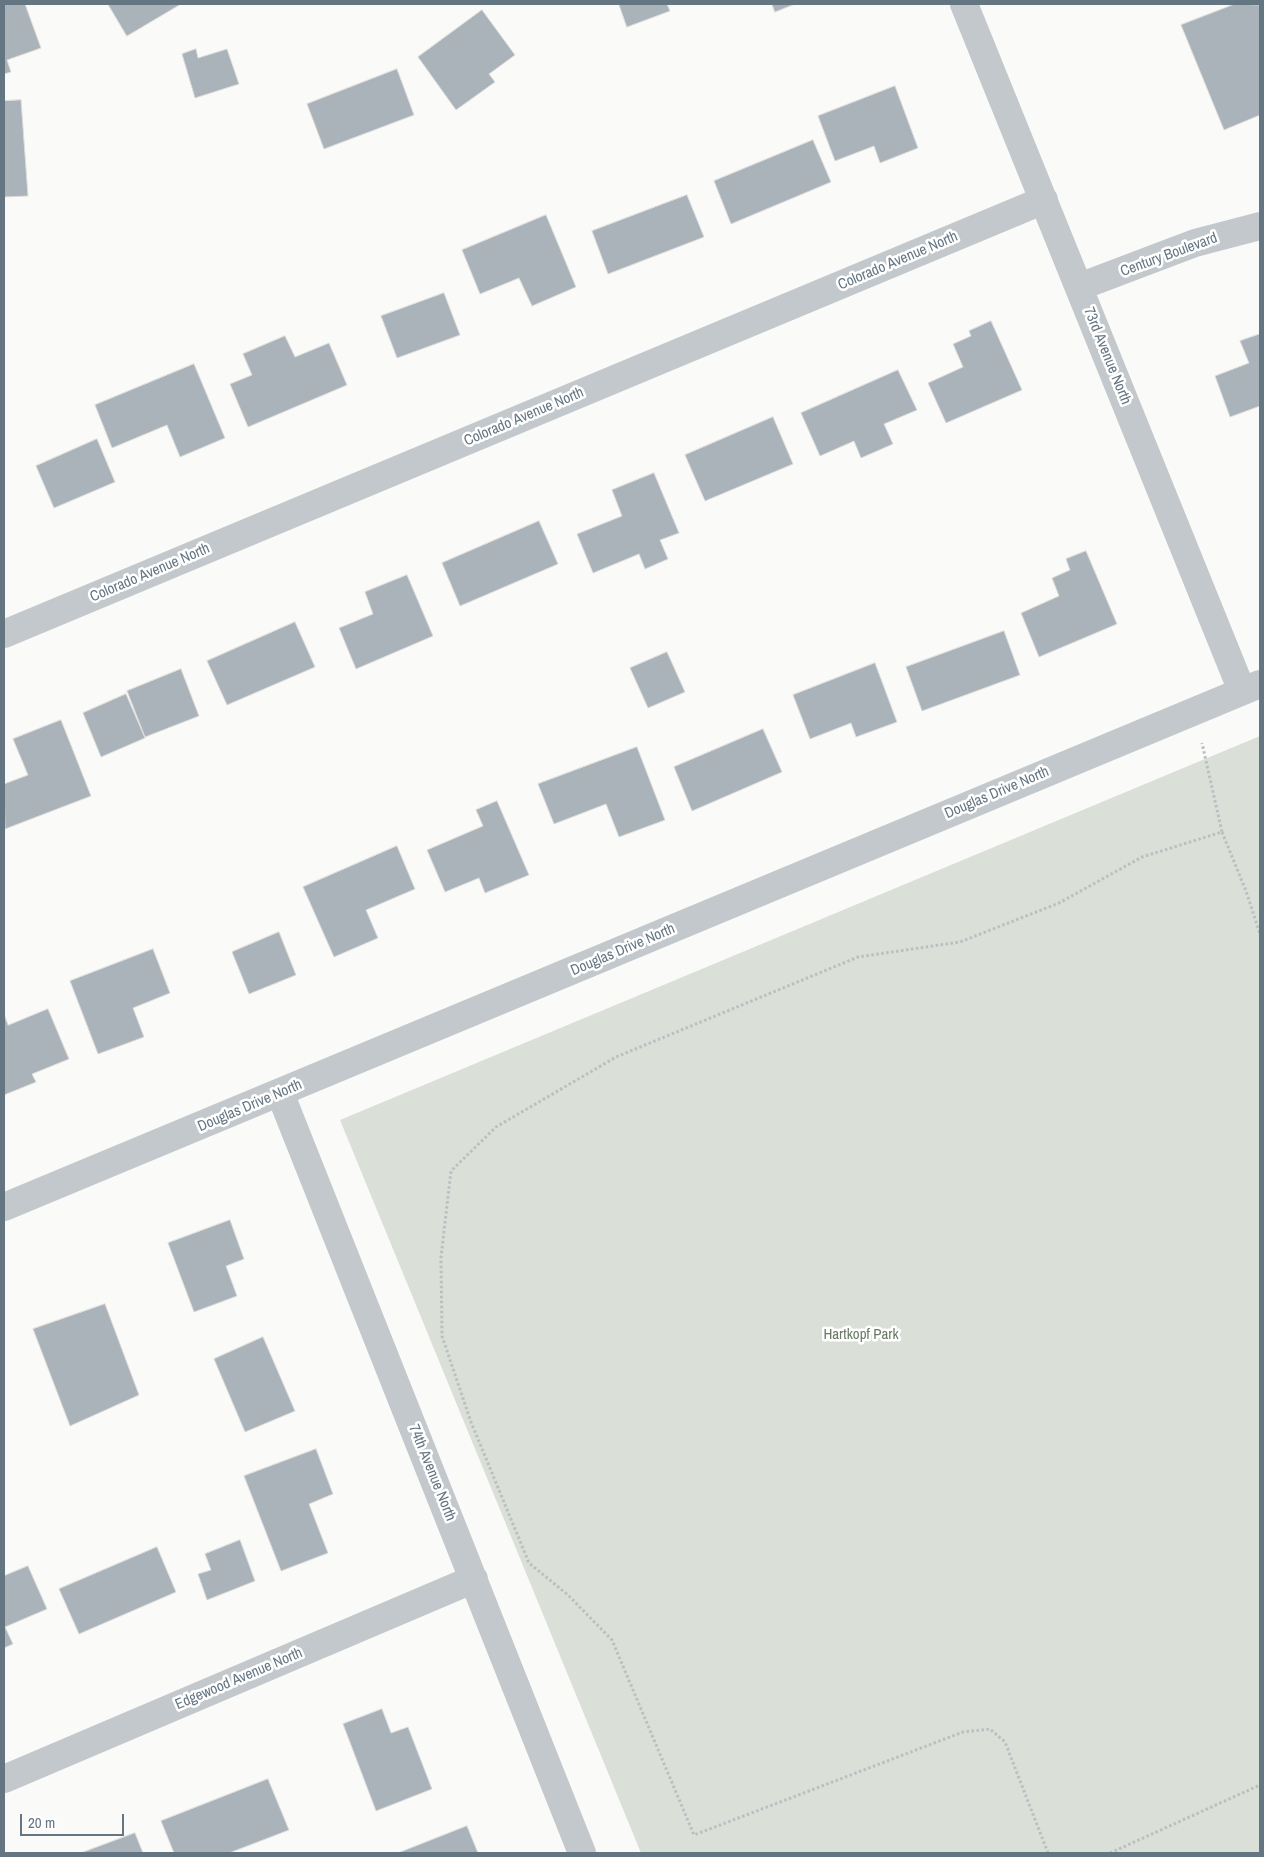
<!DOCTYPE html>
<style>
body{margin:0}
#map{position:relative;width:1264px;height:1857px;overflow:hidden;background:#fafaf8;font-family:"Archivo Narrow",sans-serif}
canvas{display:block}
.frame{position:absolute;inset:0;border:5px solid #657683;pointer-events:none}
.scale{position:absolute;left:20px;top:1814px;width:104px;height:22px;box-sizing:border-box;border:2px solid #657683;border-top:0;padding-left:6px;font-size:15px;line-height:18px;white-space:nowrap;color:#657683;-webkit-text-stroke:4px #fff;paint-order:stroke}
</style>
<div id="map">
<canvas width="1264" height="1857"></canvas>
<div class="frame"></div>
<div class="scale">20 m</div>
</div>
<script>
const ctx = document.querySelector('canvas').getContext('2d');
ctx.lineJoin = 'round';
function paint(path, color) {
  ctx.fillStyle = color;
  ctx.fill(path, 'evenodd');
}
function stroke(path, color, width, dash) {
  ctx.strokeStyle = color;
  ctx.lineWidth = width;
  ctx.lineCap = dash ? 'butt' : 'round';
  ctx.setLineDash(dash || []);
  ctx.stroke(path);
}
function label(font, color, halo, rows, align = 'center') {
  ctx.font = font + ' "Archivo Narrow",sans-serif';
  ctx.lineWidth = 5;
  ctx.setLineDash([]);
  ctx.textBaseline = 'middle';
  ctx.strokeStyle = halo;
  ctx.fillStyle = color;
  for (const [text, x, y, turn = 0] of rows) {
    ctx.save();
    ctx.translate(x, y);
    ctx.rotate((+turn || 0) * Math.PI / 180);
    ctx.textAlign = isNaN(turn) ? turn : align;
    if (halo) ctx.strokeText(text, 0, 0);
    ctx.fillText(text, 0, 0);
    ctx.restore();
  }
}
paint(new Path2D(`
 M1260,736V1853H641L340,1120Z`), '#dadfd7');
const building = new Path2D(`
 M4,4H25L41,48L7,60L11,72L4,74Z
 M108,4H181L127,36Z
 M619,4H667L670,11L627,27Z
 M772,4H795L775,12Z
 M1235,4L1260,5V115L1224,130L1181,25Z
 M482,10L515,55L489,74L495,82L456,110L418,57Z
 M196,49L198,58L227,49L239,84L195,98L182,54Z
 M397,69L414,115L324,149L307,104Z
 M895,86L918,148L880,163L874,146L835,161L818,116Z
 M21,100L28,196L4,197V101Z
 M813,140L831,182L731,224L714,181Z
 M687,195L704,237L608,274L592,231Z
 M546,215L576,287L532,306L519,278L480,294L462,250Z
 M444,293L460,335L397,358L381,316Z
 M991,321L1022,390L946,423L928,383L963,367L953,344L971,336L969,331Z
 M1260,334V406L1230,417L1215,376L1249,363L1240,341Z
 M285,336L295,357L329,343L347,385L248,427L230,384L252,375L243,354Z
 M194,364L225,438L180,457L167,425L112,448L95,405Z
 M898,370L917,410L884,424L893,444L861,458L854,441L820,456L801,413Z
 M773,417L793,464L705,501L685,455Z
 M97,439L115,482L54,508L36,466Z
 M654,473L679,533L660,540L668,559L645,569L639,554L593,573L577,534L622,516L612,490Z
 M539,521L558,564L460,606L442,563Z
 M1086,551L1117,624L1039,657L1021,613L1059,596L1052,578L1070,570L1066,559Z
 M407,575L433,636L356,669L339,628L373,614L365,592Z
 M295,622L315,667L227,705L207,661Z
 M1004,631L1020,675L922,711L906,667Z
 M667,652L685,692L648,708L630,668Z
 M875,663L897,722L856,737L851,723L810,739L793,695Z
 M181,669L199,716L145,737L127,691Z
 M126,694L145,738L101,757L83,713Z
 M61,720L91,796L5,829L4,784L28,775L13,739Z
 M763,729L782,772L692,811L674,767Z
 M637,747L665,820L619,837L606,804L554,824L538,784Z
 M497,801L529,875L485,893L479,878L445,892L427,850L483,826L476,810Z
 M397,846L415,889L366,910L378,938L334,957L303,887Z
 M279,932L296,975L249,994L232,952Z
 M153,949L170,993L133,1008L144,1037L98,1054L70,981Z
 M48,1009L69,1059L32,1074L36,1082L4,1095V1014L8,1025Z
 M230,1220L244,1259L226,1266L237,1296L194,1312L168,1243Z
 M105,1304L139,1395L70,1426L33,1329Z
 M263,1337L295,1411L245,1432L214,1359Z
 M316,1449L333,1494L309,1504L328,1553L281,1571L244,1476Z
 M240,1540L255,1581L207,1600L198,1574L211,1570L205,1554Z
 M157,1547L176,1592L79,1634L59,1589Z
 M28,1566L47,1609L5,1627L13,1644L4,1648V1576Z
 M382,1709L391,1733L408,1727L432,1789L376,1811L343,1724Z
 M268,1779L289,1830L229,1853H174L161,1821Z
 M467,1826L478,1853H398Z
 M135,1833L143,1853H81Z`);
paint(building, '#aab3b9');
stroke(building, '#dcdcda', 1);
stroke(new Path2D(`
 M1222,832L1246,891L1260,934
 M1048,1853L1005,1742L990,1729L963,1732L694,1835L612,1640L568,1595L529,1563L471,1422L442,1336L441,1257L451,1171L496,1127L616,1057L858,957L960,942L1059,903L1142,857L1222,832L1202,743
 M1110,1853L1260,1785`), '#bbbfc2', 3, [2.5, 2.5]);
stroke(new Path2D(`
 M964,4L1242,691
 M1079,287L1195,243L1260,226
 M4,634L1044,200
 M280,1093L582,1853
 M4,1207L1260,684
 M4,1779L474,1579`), '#c3c8cc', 28);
label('15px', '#657683', '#fff', [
 ["Century Boulevard",1169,255,-20],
 ["Colorado Avenue North",898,261,-23],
 ["73rd Avenue North",1107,356,68],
 ["Colorado Avenue North",524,417,-23],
 ["Colorado Avenue North",150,573,-23],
 ["Douglas Drive North",997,793,-23],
 ["Douglas Drive North",623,950,-23],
 ["Douglas Drive North",250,1106,-23],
 ["74th Avenue North",432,1473,68],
 ["Edgewood Avenue North",239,1679,-23]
]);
label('15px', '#687a64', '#fff', [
 ["Hartkopf Park",861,1335]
]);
</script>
